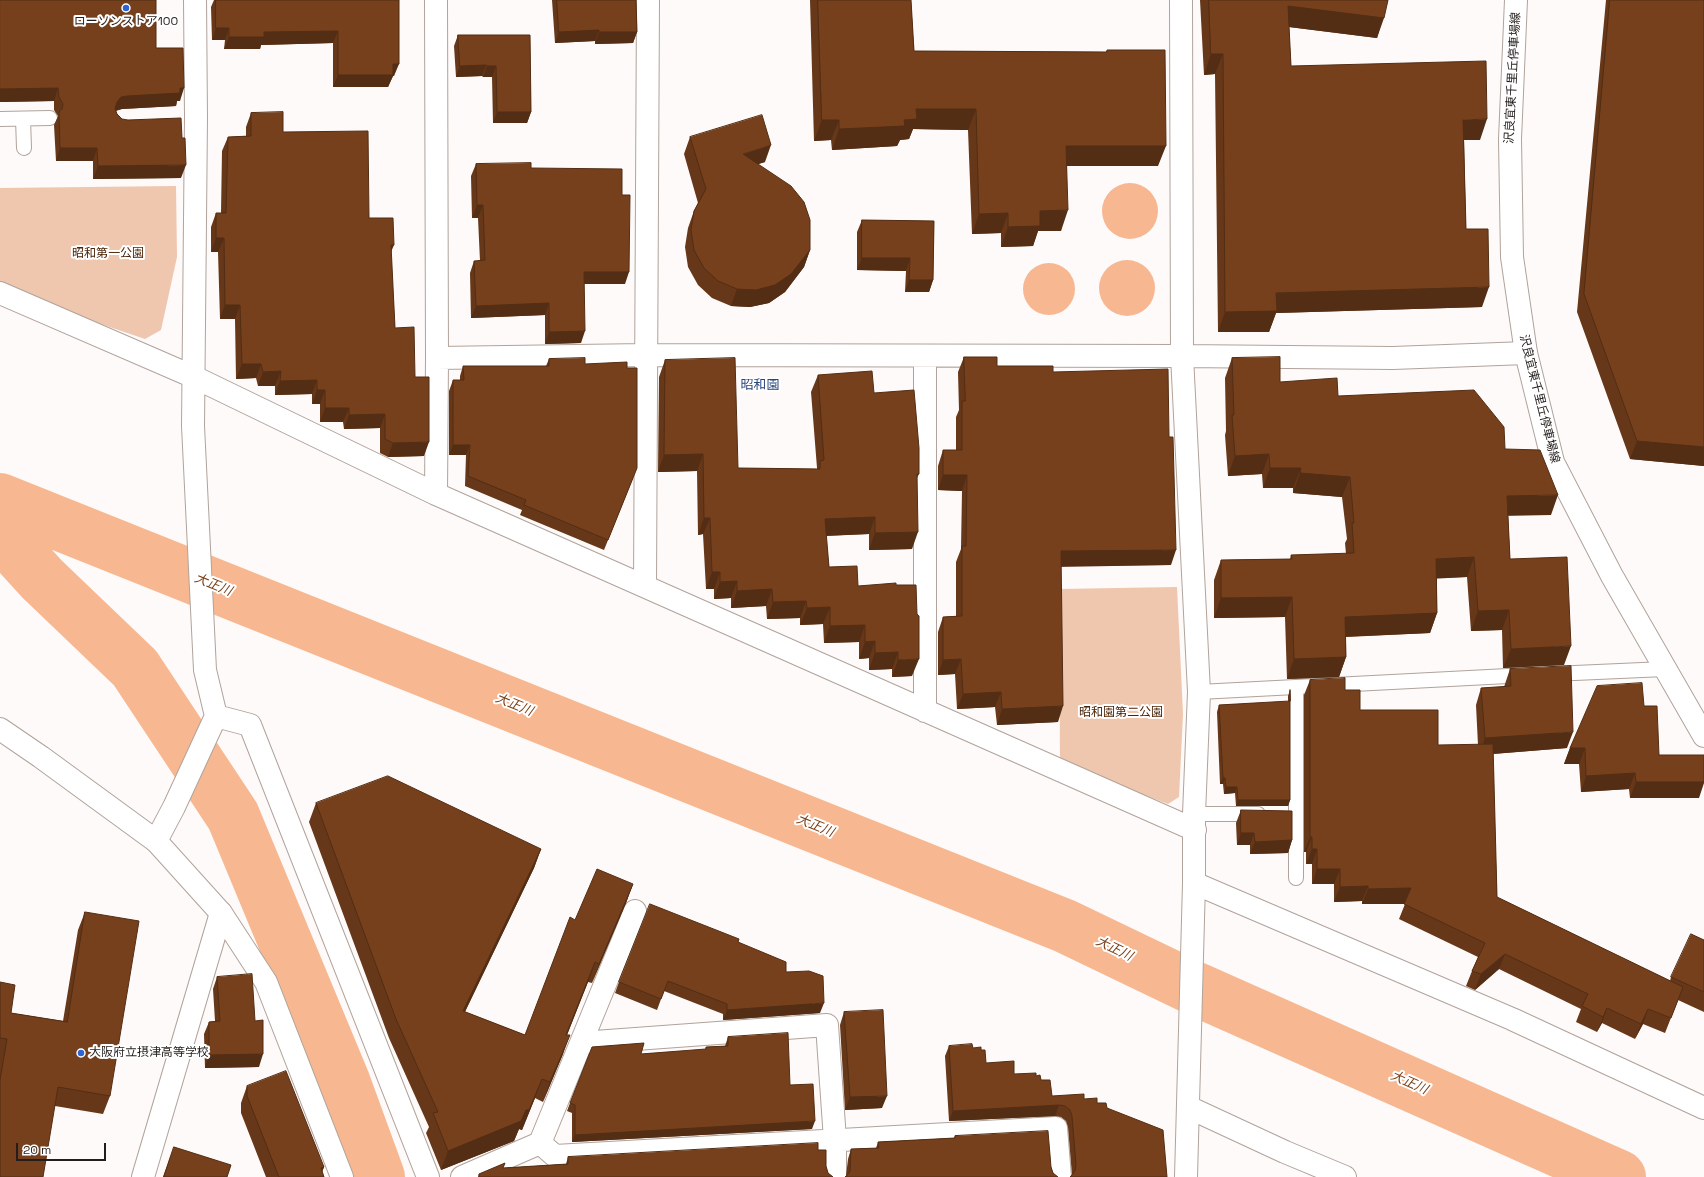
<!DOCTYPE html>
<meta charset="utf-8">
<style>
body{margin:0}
#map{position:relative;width:1704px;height:1177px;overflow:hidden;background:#fdfaf9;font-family:"Space Grotesk",sans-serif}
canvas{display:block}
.scale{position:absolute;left:16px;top:1143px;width:90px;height:18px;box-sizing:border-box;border:2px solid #231e1b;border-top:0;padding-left:5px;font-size:12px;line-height:14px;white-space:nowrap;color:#231e1b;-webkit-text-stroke:3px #fff;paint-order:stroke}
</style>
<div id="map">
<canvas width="1704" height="1177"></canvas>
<div class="scale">20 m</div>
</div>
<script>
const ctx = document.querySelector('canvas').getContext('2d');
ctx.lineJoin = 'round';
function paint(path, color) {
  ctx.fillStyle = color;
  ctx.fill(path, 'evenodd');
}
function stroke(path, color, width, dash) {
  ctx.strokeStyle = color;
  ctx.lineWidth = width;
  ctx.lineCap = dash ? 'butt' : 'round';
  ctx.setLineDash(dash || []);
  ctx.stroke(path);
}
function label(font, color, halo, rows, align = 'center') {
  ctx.font = font + ' "Space Grotesk","Noto Sans JP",sans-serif';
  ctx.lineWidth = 4;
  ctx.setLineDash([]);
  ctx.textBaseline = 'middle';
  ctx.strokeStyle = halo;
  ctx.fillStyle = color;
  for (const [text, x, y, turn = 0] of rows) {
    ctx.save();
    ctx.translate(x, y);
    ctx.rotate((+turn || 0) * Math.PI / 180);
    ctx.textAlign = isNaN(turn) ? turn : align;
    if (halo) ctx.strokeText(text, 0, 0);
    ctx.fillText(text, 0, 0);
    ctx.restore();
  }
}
paint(new Path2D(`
 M176,186L177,257L161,330L145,339L86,319L0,283V188Z
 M1177,587L1183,714L1179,797L1168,804L1060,763L1059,589Z`), '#efc6ae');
paint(new Path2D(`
 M1102 211a28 28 0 1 1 56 0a28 28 0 1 1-56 0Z
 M1099 288a28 28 0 1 1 56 0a28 28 0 1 1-56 0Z
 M1023 289a26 26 0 1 1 52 0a26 26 0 1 1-52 0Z`), '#f7b791');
stroke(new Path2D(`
 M0,500L1065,926L1196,989L1619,1177
 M0,533L42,579L135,668L233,816L343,1081L378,1177`), '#f7b791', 54);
const lane = new Path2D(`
 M0,119L50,118
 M23,119L24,148
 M1552,674L1665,669
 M1199,692L1527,675
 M1194,814H1258
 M1296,878V687`);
const street = new Path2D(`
 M1181,0L1182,356L1199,692L1194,814V883L1186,1177
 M0,293L194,377L436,494L1195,830
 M925,356V711
 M437,358L645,355L1182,356L1393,358L1526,353
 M436,494L437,358L436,0
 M645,585L648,0
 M216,716L250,725L428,1177
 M156,841L174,807L216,716L205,670L193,426L196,117L195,0
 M1194,883L1512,1019L1704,1108
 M221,913L266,982L342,1177
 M581,1043L827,1025L835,1140V1177
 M1188,1107L1285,1152L1345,1177
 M540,1143L555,1156L1056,1128L1060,1177
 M143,1177L221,913
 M462,1177L540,1143L635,911`);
const secondary = new Path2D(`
 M1516,0L1510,139L1512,257L1526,353L1553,462L1612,576L1704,736
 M0,729L41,757L156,841L221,913`);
stroke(lane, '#b0a39b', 16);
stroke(street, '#b0a39b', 24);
stroke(secondary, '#b0a39b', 24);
stroke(lane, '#fff', 14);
stroke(street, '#fff', 22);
stroke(secondary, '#fff', 22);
paint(new Path2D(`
 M0,0L156,48L180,101H177L176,106L122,109L116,111L117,114L181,178L93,179V161H56L54,125L58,116L54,110V101L0,102Z
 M214,0H399L394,76H393L388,87H333V43L261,45L260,49H224L225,40H212L211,7Z
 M552,0H636L637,32L633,43L595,44V41L555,43Z
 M810,0H911L914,51L1106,52L1107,50L1158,166H1067L1061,231H1038L1033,246L1001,247V233L972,234L968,130L913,129L909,139L900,140L897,146L832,150L831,140L814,141Z
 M1200,0H1388L1377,38L1289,27L1291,66L1480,140H1464L1466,229L1482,307L1276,313L1269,332H1218L1215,74L1204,75Z
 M1606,0H1704V466L1630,459L1577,312Z
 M458,35H530L531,112L527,123H493L492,77H483L482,76L456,77L454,46Z
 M251,113L283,132L369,218L391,252L395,328L415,377L424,456L388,457L380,453V428L344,429L343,422H320V404H312V394L275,395V386H258L256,378L236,379L235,319H220L218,252H211V227L216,213H221L222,151L228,137L246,136V127Z
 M690,137L765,162L758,164L810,250L804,267L785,292L769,303L750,307L731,306L712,298L698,285L688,267L685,247L688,228L694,211L698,203L684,154Z
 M476,164L531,168L622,195L625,284H584L581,343L545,344V315L471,318L470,273L474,261H480L478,218H472L471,176Z
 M862,220L934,221L933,280L929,292H905L906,271L857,270V232Z
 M964,357L997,366L1053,372L1171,565L1061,566L1058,722L997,725L995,707L957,709L955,674L938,675V632L943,617L956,616V562L961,549L962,491L938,490V466L943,450H956V417L959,410L958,372Z
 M1232,358L1280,382L1338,396L1505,449L1551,515H1508L1510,559L1564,665L1503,668L1502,630L1471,631L1467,577L1437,578V613L1430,633L1346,637V657L1339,677L1287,679L1285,617L1214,618V580L1221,560L1290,559L1291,555L1346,554L1345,543L1347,539L1342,497L1293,493V488H1263L1262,474L1228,476L1225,435L1226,431L1225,378Z
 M549,359L585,364L633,478L604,550L520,515L522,510L465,486L466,455H449V391L453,380H460V376L463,366H546Z
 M665,360L738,468L817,469V468L811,392L818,375L874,393L919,474L917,478L912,549L869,550V534L826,536L829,567L858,586L912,676L892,677V669L869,670V658L859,659V642L824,643L823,624L800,625V618L767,619L766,606L731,608V598L714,599V589H706L703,534L698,535L697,471L658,472L659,377Z
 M1510,669L1567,748L1493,754L1497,897L1670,981L1671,977L1704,940V1012L1678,1000L1665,1033L1643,1024L1635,1039L1602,1023L1597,1032L1576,1022L1581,1009L1499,969L1475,990L1466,986L1472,971L1478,957L1399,919L1405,904H1362V901L1334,902V884H1312V864H1306V852H1304V695L1310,680L1345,690L1360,710L1438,745H1478L1476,705L1481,688L1504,687Z
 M1290,690V800L1288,806H1236L1235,793L1224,794L1223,784H1220L1217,712L1219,705L1288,702V696Z
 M1644,706L1659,755L1699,798H1630L1629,789L1581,792L1579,764H1564L1570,748Z
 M316,803L541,849L534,868L465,1012L525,1035L575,920L633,884L626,903L592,983L588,982L567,1035L563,1054L543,1102L535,1098L522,1130L519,1129L514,1141L441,1170L426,1133L429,1127L389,1038L309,822Z
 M1241,810L1292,840L1288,853L1250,854V845H1237L1236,823Z
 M85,912L110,1096L103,1114L55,1106L0,1177V982L11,1013L63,1021L78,930Z
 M738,942L786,972L820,1013L723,1020V1014L664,991L657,1010L615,993L619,982Z
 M217,977L255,1021L259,1067L205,1068L204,1034L209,1022L215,1021L213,989Z
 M844,1012L882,1108L845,1110L840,1025Z
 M728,1037L790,1085L812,1129L572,1142V1113L567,1111L570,1103L641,1054L705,1050L706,1047L725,1046Z
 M949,1046L973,1048L981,1050L986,1063L1014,1074L1036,1076L1041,1080L1052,1096L1084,1099L1097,1103L1107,1108L1167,1177L1071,1176L1072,1175L1068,1127L1066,1121L1061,1117L1055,1116L949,1121L945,1056Z
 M247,1086L324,1167L322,1172L324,1177H266L241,1113V1103Z
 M955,1136L1051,1167L1053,1173L846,1176L848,1159L851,1149L876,1148L878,1142L954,1138Z
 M174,1147L227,1177H163Z
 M818,1150L826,1166L828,1173L833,1177H478L479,1174L503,1168L566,1164L568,1157Z`), '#663718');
paint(new Path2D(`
 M1288,6L1384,18L1377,38L1281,26Z
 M216,28H229L225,40H212Z
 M599,30L595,41L555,43L559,32Z
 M338,31L333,43L261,45L260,49H224L229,37L264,32Z
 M599,32H637L633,43L595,44Z
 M1211,54H1223L1215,74L1204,75Z
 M393,64H399L394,76H393L388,87H333L338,75Z
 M486,65L482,76L456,77L460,66Z
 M487,66H496L492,77H483Z
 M58,88L54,101L0,102V89Z
 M180,88H184L180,101H177L176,106L122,109L117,110L112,115L117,102L121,97L127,96Z
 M916,109H976L968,130L913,129L909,139L900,140L897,146L832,150L839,129L904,120Z
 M497,112H531L527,123H493Z
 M1487,119L1480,140H1456L1463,120Z
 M822,120H839L831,140L814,141Z
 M771,145L765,162L736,171L743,154Z
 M1066,146H1166L1158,166H1059Z
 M60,148H97L93,161H56Z
 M186,165L181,178L93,179L98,166Z
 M477,205H483L478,218H472Z
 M1068,210L1061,231H1038L1033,246L1001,247L1008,227L1040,211Z
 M1008,213L1001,233L972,234L979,214Z
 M216,238H224L218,252H211Z
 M391,245H394L388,259Z
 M810,250L804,267L785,292L769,303L750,307L731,306L737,289Z
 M862,258H910L906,271L857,270Z
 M584,272H629L625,284H580Z
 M909,280H933L929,292H905Z
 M1489,287L1482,307L1276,313L1269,332H1218L1225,312L1276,293Z
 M549,303L545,315L471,318L476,306Z
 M225,305H240L235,319H220Z
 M585,331L581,343L545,344L549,332Z
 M242,364H261L256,378L236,379Z
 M281,371L275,386H258L263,372Z
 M317,380L312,394L275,395L280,381Z
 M317,390H325L320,404H312Z
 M325,408H349L343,422H320Z
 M385,414L380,428L344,429L349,415Z
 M1637,441L1704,447V466L1630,459Z
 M429,442L424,456L388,457L393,443Z
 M453,445H470L466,455H449Z
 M703,454L697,471L658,472L664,455Z
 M1269,454L1262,474L1228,476L1235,456Z
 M1270,468H1301L1293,488H1263Z
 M1300,473L1350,477L1342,497L1293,493Z
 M943,475H967L962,491L938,490Z
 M1558,495L1551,515L1500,516L1507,496Z
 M875,517L869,534L819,536L825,519Z
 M704,518H710L703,534L698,535Z
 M918,532L912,549L869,550L875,533Z
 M1176,550L1171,565L1055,567L1061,551Z
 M1474,557L1467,577L1429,579L1436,559Z
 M712,572H720L714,589H706Z
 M737,581L731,598L714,599L720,582Z
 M772,589L766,606L731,608L737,591Z
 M1292,597L1285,617L1214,618L1221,598Z
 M806,601L800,618L767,619L773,602Z
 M830,607L823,624L800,625L807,608Z
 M1509,610L1502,630L1471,631L1478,611Z
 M1437,613L1430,633L1338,637L1345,617Z
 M865,625L859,642L824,643L830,626Z
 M875,641L869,658L859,659L865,642Z
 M1571,646L1564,665L1503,668L1511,649Z
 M898,652L892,669L869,670L875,653Z
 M1346,657L1339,677L1287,679L1294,659Z
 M919,659L912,676L892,677L898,660Z
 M961,659L955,674L938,675L943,660Z
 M1001,692L995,707L957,709L963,694Z
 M1063,706L1058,722L997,725L1002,709Z
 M1573,732L1567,748L1479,755L1485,738Z
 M1570,748H1585L1579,764H1564Z
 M1635,773L1629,789L1581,792L1586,776Z
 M1223,778H1225L1223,784H1220Z
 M1636,782H1704V783L1699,798H1630Z
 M1226,787H1237L1235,793L1224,794Z
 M1238,800H1290L1288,806H1236Z
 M1241,833H1254L1250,845H1237Z
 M1310,837H1312L1306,852H1304Z
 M1292,840L1288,853L1250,854L1255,842Z
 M541,849L534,868L456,1030L463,1011Z
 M1312,849H1317L1312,864H1306Z
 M1317,869H1340L1334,884H1312Z
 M633,884L626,903L592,983L599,964Z
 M1368,886L1362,901L1334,902L1340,887Z
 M1411,888L1405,904H1362L1368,889Z
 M1505,954L1499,969L1475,990L1481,974Z
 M595,962L588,982L559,1055L566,1035Z
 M824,1003L820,1013L723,1020L727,1010Z
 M1607,1008L1602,1023L1597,1032L1603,1017Z
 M1648,1009L1643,1024L1635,1039L1641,1024Z
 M570,1035L563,1054L543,1102L550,1082Z
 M263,1054L259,1067L205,1068L209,1055Z
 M542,1079L535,1098L522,1130L519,1129L514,1141L441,1170L448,1151L526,1110Z
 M887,1096L882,1108L845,1110L850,1097Z
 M1059,1105L1055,1116L949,1121L953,1111Z
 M815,1121L812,1129L572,1142L575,1135Z
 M324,1167L320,1177L321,1168Z`), '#532d14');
const building = new Path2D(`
 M0,0H156V48H183L184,88H180V93L127,96L121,97L117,102L115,109L117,114L122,119L128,120L181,118L182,138H185L186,165L98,166L97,148H60L59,112L62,109L63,104L59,97L58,88L0,89Z
 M216,0H399V64H393V75H338V31L264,32V37H229V28H216Z
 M557,0H636L637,32H599V30L559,32Z
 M818,0H911L914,51L1107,52V50H1165L1166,146H1066L1068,210L1040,211V226L1008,227V213L979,214L976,109H916L917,119L904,120L905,126L839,129V120H822Z
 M1209,0H1388L1384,18L1288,6L1291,66L1486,61L1487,119L1463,120L1466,229H1488L1489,287L1276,293L1277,311L1225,312L1223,54H1211Z
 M1610,0H1704V447L1637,441L1584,294Z
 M458,35H530L531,112H497L496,66H487L486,65L460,66Z
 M283,112V132L368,131L369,218H393L394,245H391L395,328L414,327L415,377H429V442L393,443L385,439V414L349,415V408H325V390H317V380L280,381L281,371L263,372L261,364H242L240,305H225L224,238H216V213H226L228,137L251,136V113Z
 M762,115L771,145L743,154L791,186L804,202L810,220V250L791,274L775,285L756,290L737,289L718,281L704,268L694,250L691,230L694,211L706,189L690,137Z
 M531,163V168L622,169V195H630L629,272H584L585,331L549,332V303L476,306L474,261L485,260L483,205H477L476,164Z
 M862,220L934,221L933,280H909L910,258H862Z
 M964,357H997V366H1053V372L1168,369L1169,437H1173L1176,550L1061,551L1063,706L1002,709L1001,692L963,694L961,659L943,660V617L962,616V546H966L967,475H943V450H962V401H965Z
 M1280,357V382L1337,378L1338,396L1474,390L1504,427L1505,449L1540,450L1558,495L1507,496L1510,559L1567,557L1571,646L1511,649L1509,610L1478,611L1474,557L1436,559L1437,613L1345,617L1346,657L1294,659L1292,597L1221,598V560L1292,559L1291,555L1354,553L1352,523H1354L1350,477L1300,473L1301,468H1270L1269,454L1235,456L1232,415H1234L1232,358Z
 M585,358V364L627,362V368H637V468L608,540L524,505L526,500L468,476L470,445H453V380H464L463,366H549V359Z
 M735,358L738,468L820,469V461L824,460L818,375L872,371L874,393L914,390L919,448V474H917L918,532L875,533V517L825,519L829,567L857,566L858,586L896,583V585H916L917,614L919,616V659L898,660V652L875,653V641L865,642V625L830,626V607L807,608L806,601L773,602L772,589L737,591V581L720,582V572H712L710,518H704L703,454L664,455L665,360Z
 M1571,666L1573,732L1485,738L1481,688L1511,686L1510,669Z
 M1345,678V690H1360V710H1438V745L1493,744L1497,897L1683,987L1671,1018L1648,1009L1641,1024L1607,1008L1603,1017L1582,1006L1588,994L1505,954L1481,974L1472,971L1485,943L1404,904L1411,888L1368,889V886L1340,887V869H1317V849H1312V837H1310V680Z
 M1642,683L1644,706H1657L1659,755H1704V782H1636L1635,773L1586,776L1585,748H1570L1597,686Z
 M1290,690V800H1238L1237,787H1226L1225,778H1223L1219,705L1290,701Z
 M388,776L541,849L463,1011L525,1035L570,917L575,920L597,869L633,884L599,964L595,962L566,1035H570L550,1082L542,1079L529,1110H526L521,1121L448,1151L433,1113L438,1112L396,1019L316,803Z
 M1241,810L1292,811V840L1255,842L1254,833H1241Z
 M650,904L739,939L738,942L786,962V972L809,971L823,976L824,1003L727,1010V1004L668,981L661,999L619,982Z
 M85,912L139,921L110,1096L58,1087L43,1177H0V1080L7,1039L0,1038V982L15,985L11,1013L67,1022Z
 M1691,934L1704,940V992L1671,977Z
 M252,974L255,1021L263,1020V1054L209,1055V1022L220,1021L217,977Z
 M883,1010L887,1096L850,1097L844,1012Z
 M788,1033L790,1085L813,1084L815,1121L575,1135V1105L570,1103L592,1047L644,1043L641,1054L706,1049V1047L728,1046V1037Z
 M972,1044L973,1048L981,1047V1050H985L986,1063L1014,1061V1074L1036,1073V1076L1040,1075L1041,1080H1050L1052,1096L1084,1094V1099L1097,1098V1103H1106L1107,1108L1163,1130L1167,1177H1070L1071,1176L1075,1171L1076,1165L1072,1116L1070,1110L1065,1106L1059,1105L953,1111L949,1046Z
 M286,1071L324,1167L321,1168L324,1177H279L247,1096V1086Z
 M1048,1131L1051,1167L1053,1173L1058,1177H845L850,1172L851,1149L879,1148L878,1142L955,1138V1136Z
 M818,1143V1150H826V1166L828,1173L833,1177H479V1174L505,1163L503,1168L568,1164V1157Z
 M174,1147L231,1165L227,1177H164Z`);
paint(building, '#77401c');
stroke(building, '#532d14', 1);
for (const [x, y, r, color] of [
 [126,8,4,"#2c65d2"],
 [81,1053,4,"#2c65d2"]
]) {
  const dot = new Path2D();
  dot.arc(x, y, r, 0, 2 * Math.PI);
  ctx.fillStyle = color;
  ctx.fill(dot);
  stroke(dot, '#fff', 1.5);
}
label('12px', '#231e1b', '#fff', [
 ["ローソンストア100",126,22],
 ["大阪府立摂津高等学校",89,1053,"left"]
]);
label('12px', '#231e1b', '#fff', [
 ["沢良宜東千里丘停車場線",1513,78,-87],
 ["沢良宜東千里丘停車場線",1539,399,76]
]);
label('12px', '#4c2407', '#fff', [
 ["昭和第一公園",108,254],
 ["昭和園第二公園",1121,713]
]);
label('13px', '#28457c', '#fff', [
 ["昭和園",760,385]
]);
label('italic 13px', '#7b4119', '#fff', [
 ["大正川",213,585,22],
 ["大正川",514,705,22],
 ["大正川",815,826,22],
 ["大正川",1114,949,26],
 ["大正川",1409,1083,24]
]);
</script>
